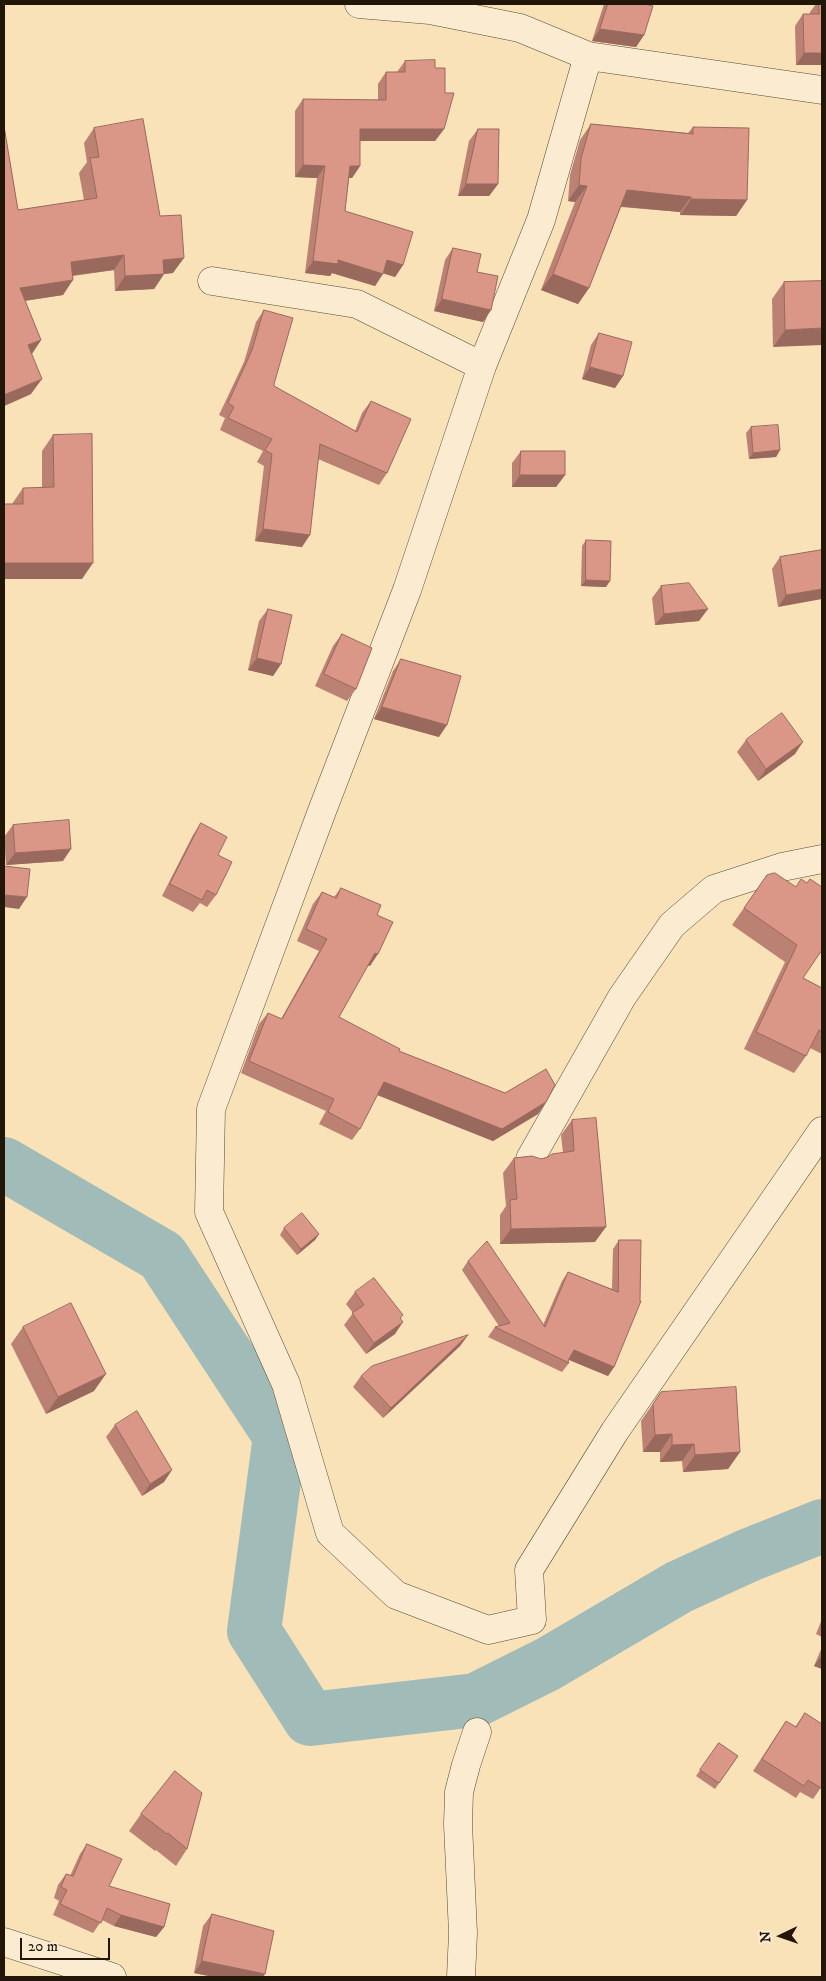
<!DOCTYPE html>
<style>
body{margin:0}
#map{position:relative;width:826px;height:1981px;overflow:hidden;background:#f9e2b8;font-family:"IM FELL DW Pica",serif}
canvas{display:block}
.frame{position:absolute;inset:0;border:5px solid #211608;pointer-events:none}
.north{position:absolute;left:756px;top:1911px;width:50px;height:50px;-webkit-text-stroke:4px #fbecd1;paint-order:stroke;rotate:267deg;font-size:14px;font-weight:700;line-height:20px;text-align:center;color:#211608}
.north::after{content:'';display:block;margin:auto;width:18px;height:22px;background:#211608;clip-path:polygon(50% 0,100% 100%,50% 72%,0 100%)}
.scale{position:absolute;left:20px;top:1938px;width:90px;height:22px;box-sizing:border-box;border:2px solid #211608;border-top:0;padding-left:6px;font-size:15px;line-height:18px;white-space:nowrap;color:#211608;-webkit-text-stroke:4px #fbecd1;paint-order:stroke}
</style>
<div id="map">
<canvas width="826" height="1981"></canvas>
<div class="frame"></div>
<div class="north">N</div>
<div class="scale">20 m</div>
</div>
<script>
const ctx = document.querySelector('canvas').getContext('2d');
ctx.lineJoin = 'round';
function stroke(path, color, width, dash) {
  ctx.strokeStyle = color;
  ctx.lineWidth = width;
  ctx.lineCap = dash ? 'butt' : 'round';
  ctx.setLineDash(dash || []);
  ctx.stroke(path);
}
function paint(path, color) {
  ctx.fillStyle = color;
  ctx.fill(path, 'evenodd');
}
stroke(new Path2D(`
 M4,1164L162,1256L280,1436L254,1631L310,1719L476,1700L548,1664L679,1587L749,1555L822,1526`), '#a1bcb8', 54);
const street = new Path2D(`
 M359,4L430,10L520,28L588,56L822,90
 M588,56L541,220L482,366L407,590L322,811L211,1109L209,1212L286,1384L330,1533L396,1595L488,1630L532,1620L529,1570L615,1431L822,1131
 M212,281L357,304L482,366
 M530,1159L622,997L672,925L714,889L782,867L822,859
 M4,1942L112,1977
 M461,1977L463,1933L458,1824L459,1792L466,1765L477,1732`);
stroke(street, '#574934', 29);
stroke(street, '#fbecd1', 28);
paint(new Path2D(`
 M604,4H645L644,35L636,47L592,41Z
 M816,4H822V65H796L795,26L803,14H810V12Z
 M405,61L435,68L444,129L435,141H360V166L352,178H349L345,211L403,265L395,277L383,273L375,286L332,273L330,276L305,273L317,178L295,177V111L303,99L378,100V84L386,72H397Z
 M591,124L688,133L693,127L747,200L736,216L680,215V212L621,207L589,288L578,304L541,290L575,202L568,201L570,175L580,140Z
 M4,126L18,210L84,200L79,173L87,162L84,143L94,128L160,216L173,273L164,274L154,289L115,291L114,270L73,276L63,295L25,301L41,340L32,354L31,394L4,406Z
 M478,129L498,184L489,196H458L469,141Z
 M453,248L477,272L491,310L483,322L434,311L445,260Z
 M822,281L773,347L772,299L784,282Z
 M264,310L274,386L355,431L362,413L371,401L387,473L379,485L318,459L302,547L255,541L264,466L257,462L263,451L220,430L225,418L219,415L244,362L256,322Z
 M599,333L623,376L615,388L582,379L591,345Z
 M751,427L780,450L776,457L749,459L746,433Z
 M53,435L82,579L12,504L23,488H42V451Z
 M521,451L565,475L556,487H512V463Z
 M586,540L606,587L581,586L582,546Z
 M822,550L778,607L772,569L780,557Z
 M661,586L699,621L655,625L652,598Z
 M268,609L281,664L273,676L248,670L259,621Z
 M342,634L356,689L347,701L315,686L333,646Z
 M401,659L439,737L374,719L393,671Z
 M746,740L795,754L758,781L737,752Z
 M201,823L216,895L207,907L200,903L193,912L162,896L193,835Z
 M13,825L63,861L6,865L4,837Z
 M767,875L796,887L803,978L822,988V1054L810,1048L806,1056L794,1073L744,1049L785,962L732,925Z
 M341,888L377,915L370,966L368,965L339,1017L399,1051L505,1093L546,1102L538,1114L493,1141L377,1095L360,1129L352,1140L319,1124L326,1111L241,1073L259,1024L268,1013L281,1019L319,951L297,941L313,904L322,892L334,897Z
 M572,1120L595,1242L500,1244V1215L506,1206L503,1173L514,1158L541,1159L563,1153L561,1135Z
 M284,1228L319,1234L315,1240L297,1255L280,1235Z
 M619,1240H641L614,1367L608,1376L569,1360L568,1361L569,1363L562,1372L488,1337L495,1327L499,1326L462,1270L468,1261L543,1325L562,1281L568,1272L612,1289L613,1249Z
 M355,1292L403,1315L400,1319L395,1334L366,1354L344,1325L353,1313L346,1304Z
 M23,1327L94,1391L46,1414L11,1344Z
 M468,1335L460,1346L383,1418L353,1387L361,1376Z
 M661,1392L740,1452L728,1469L683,1472L682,1461L660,1462V1452H643L641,1421Z
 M115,1425L164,1482L142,1496L106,1437Z
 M822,1619V1637L816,1634Z
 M822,1647V1669L814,1666Z
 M805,1713L822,1786L813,1799L800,1792L796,1798L753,1771L786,1721L795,1727Z
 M719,1743L738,1756L715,1789L696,1776Z
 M175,1771L187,1849L176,1866L156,1850L155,1851L129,1831L141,1814Z
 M87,1844L109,1886L164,1927L156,1937L114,1926L102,1920L93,1933L53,1915L59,1901L54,1898L58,1885L66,1874L70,1876L80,1854Z
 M212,1914L263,1977H214L194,1973L203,1926Z`), '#bb8173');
paint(new Path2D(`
 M600,29L644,35L636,47L592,41Z
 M804,53H822V65H796Z
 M360,129H444L435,141H352Z
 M303,165L325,166L317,178L295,177Z
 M350,166H360L352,178H342Z
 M466,184H498L489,196H458Z
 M579,185L587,186L575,202L568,201Z
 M627,190L691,197L680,212L616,206Z
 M691,199L747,200L736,216L680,215Z
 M124,255L114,270L60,277L71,262Z
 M184,258L173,273L152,275L163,260Z
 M338,260L383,274L375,286L332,273L330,276L305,273L313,261Z
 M387,260L403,265L395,277L379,272Z
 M164,274L154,289L115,291L125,276Z
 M553,274L589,288L578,304L541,290Z
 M73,280L63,295L9,303L20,288Z
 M442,299L491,310L483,322L434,311Z
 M822,328V345L773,347L785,330Z
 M41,340L31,355L28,345Z
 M590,367L623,376L615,388L582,379Z
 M42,379L31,394L4,406V395Z
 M780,450L776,457L749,459L753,453Z
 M520,475H565L556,487H512Z
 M263,529L310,535L302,547L255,541Z
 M4,563H93L82,579H4Z
 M586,580L610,581L606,587L581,586Z
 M822,589V599L778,607L786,595Z
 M708,609L699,621L655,625L664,614Z
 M257,658L281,664L273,676L248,670Z
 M382,707L447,725L439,737L374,719Z
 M803,742L795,754L758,781L766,769Z
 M71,849L63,861L6,865L15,853Z
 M4,895L27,897L19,909L4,907Z
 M375,953L378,954L370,966L367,965Z
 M384,1082L546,1102L538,1114L493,1141L375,1094Z
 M606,1227L595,1242L500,1244L511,1229Z
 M319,1234L315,1240L297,1255L301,1249Z
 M403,1322L395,1334L366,1354L374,1343Z
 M468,1335L460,1346L383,1418L391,1408Z
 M574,1350L614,1367L608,1376L567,1359Z
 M106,1374L94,1391L46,1414L58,1397Z
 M672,1434L660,1452H643L655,1435Z
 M694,1444L682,1461L660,1462L672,1445Z
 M740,1452L728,1469L683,1472L695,1455Z
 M172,1470L164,1482L142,1496L150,1484Z
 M822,1655V1669L814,1666Z
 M121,1915L164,1927L156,1937L114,1926Z
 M202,1961L265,1974L263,1977H214L194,1973Z`), '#99695e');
const building = new Path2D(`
 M608,4H645L653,6L644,35L600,29Z
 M819,4H822V53H804L803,14H819Z
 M435,60V68H445V93H454L444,129H360V166H350L345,211L413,232L403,265L387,260L383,274L338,260V264L313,261L325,166L303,165V99L386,100V72H405V61Z
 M143,119L160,216L181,215L184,258L163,260L164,274L125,276L124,255L71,262L73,280L20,288L41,340L28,345L42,379L4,395V126L18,210L97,198L90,158L99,157L94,128Z
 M591,124L693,134V127L749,128L747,200L691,199V197L627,190L589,288L553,274L587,186L579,185L581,159Z
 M478,129H499L498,184H466Z
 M453,248L481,254L477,272L498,276L491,310L442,299Z
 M822,281V328L785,330L784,282Z
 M264,310L293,318L274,384V386L357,432L371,401L411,419L387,473L320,444L310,535L263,529L272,454L265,450L272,439L228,418L234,407L228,403L252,350Z
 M599,333L632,342L623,376L590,367Z
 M778,425L780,450L753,453L751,427Z
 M92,434L93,563H4V504H23V488L54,487L53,435Z
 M521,451H565V475H520Z
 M586,540L611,541L610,581L586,580Z
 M822,550V589L786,595L780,557Z
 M689,583L708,609L664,614L661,586Z
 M268,609L292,615L281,664L257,658Z
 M342,634L372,648L356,689L324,674Z
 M401,659L461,676L447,725L382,707Z
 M782,713L803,742L766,769L746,740Z
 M69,820L71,849L15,853L13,825Z
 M201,823L227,837L218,855L232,862L216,895L207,890L202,900L170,884Z
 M4,866L30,869L27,897L4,895Z
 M775,873L796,887L801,879L807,883L810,879L822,887V950L803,978L822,988V1032L819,1030L806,1056L756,1032L797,945L744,908L767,875Z
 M341,888L381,905L377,915L393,922L378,954L375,953L339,1017L400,1049L399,1051L505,1093L546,1069L555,1085L546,1102L502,1129L384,1082L360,1129L328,1112L334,1099L249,1061L268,1013L282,1019L327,939L306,929L322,892L336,898Z
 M596,1118L606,1227L511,1229L510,1200L517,1199L514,1158L532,1156L541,1159L548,1157L552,1154L574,1151L572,1120Z
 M302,1213L319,1234L301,1249L284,1228Z
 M619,1240H641L640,1301H641L614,1367L574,1350L568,1361L569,1363L495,1327L510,1323L468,1261L487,1241L545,1327L568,1272L618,1292Z
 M374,1278L403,1315L400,1318L403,1322L374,1343L352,1313L364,1305L355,1292Z
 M71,1303L106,1374L58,1397L23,1327Z
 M468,1335L391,1408L361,1376L372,1366Z
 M736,1387L740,1452L695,1455L694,1444L672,1445V1434L655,1435L653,1404L661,1392Z
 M137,1411L172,1470L150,1484L115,1425Z
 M805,1713L822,1724V1786L821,1788L808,1780L804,1786L762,1759L786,1721L796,1727Z
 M719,1743L738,1756L719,1783L700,1770Z
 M175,1771L202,1793L187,1849L168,1833L167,1834L141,1814Z
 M87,1844L122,1859L109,1886L170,1904L164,1927L121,1915L107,1908L101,1923L60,1904L67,1890L61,1887L66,1874L73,1876Z
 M212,1914L274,1931L265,1974L202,1961Z`);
paint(building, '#da9686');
stroke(building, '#99695e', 1);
</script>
